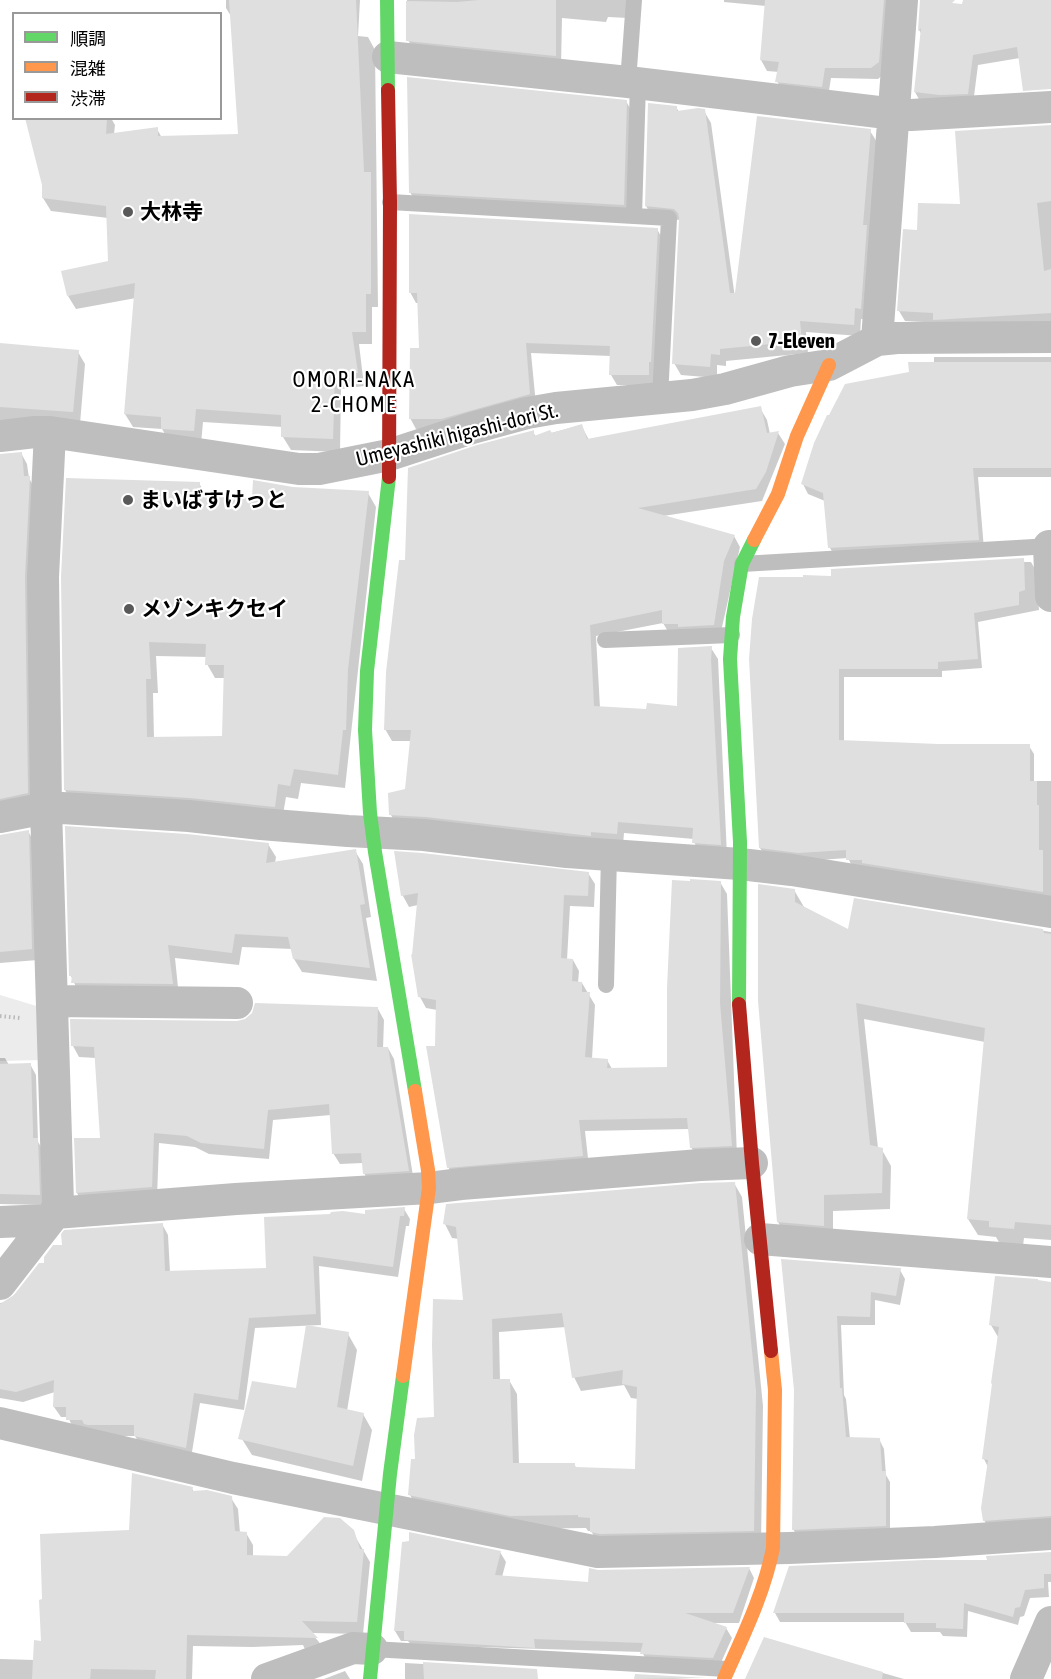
<!DOCTYPE html>
<meta charset="utf-8">
<style>
body{margin:0}
#map{position:relative;width:1051px;height:1679px;overflow:hidden;background:#fff;font-family:"Asap Condensed","Noto Sans JP",sans-serif}
canvas{display:block}
.legend{position:absolute;left:12px;top:12px;width:210px;height:108px;box-sizing:border-box;background:#fff;border:2px solid #999;margin:0;padding:8px 10px;list-style:none;font-size:18px;color:#000}
.legend li{display:flex;align-items:center;gap:12px;height:30px}
.legend b{width:30px;border:2px solid #999}
</style>
<div id="map">
<canvas width="1051" height="1679"></canvas>
<ul class="legend">
<li><b style="height:8px;background:#63d668"></b>順調</li>
<li><b style="height:8px;background:#ff974d"></b>混雑</li>
<li><b style="height:8px;background:#b3261e"></b>渋滞</li>
</ul>
</div>
<script>
const ctx = document.querySelector('canvas').getContext('2d');
ctx.lineJoin = 'round';
function paint(path, color) {
  ctx.fillStyle = color;
  ctx.fill(path, 'evenodd');
}
function stroke(path, color, width, dash) {
  ctx.strokeStyle = color;
  ctx.lineWidth = width;
  ctx.lineCap = dash ? 'butt' : 'round';
  ctx.setLineDash(dash || []);
  ctx.stroke(path);
}
function label(font, color, halo, rows, align = 'center') {
  ctx.font = font + ' "Asap Condensed","Noto Sans JP",sans-serif';
  ctx.lineWidth = 4.5;
  ctx.setLineDash([]);
  ctx.textBaseline = 'middle';
  ctx.strokeStyle = halo;
  ctx.fillStyle = color;
  for (const [text, x, y, turn = 0] of rows) {
    ctx.save();
    ctx.translate(x, y);
    ctx.rotate((+turn || 0) * Math.PI / 180);
    ctx.textAlign = isNaN(turn) ? turn : align;
    if (halo) ctx.strokeText(text, 0, 0);
    ctx.fillText(text, 0, 0);
    ctx.restore();
  }
}
paint(new Path2D(`
 M0,995L43,1008L42,1060L0,1061Z`), '#ececec');
paint(new Path2D(`
 M226,0H360L358,36L368,37L375,50L378,307H372V344H359L364,386L341,389L340,452L291,450L283,437V427L203,422L201,444L170,442L162,429L133,427L125,414L136,298L76,309L68,296L109,262L108,218L51,211L43,198V185L30,118H111L115,125L114,134L157,129L162,138L240,135L232,18L226,8Z
 M407,0H634L628,18L608,17L606,22L562,18L561,66L414,51L408,40Z
 M724,0H887L885,73L878,79L831,78L828,97L783,92L777,81L779,72L767,71L761,60L766,6L724,2Z
 M921,0L964,6V0H1051V82L1020,58L978,65L973,104L921,103L915,92L922,35L919,30Z
 M626,101L632,112L629,215L416,203L410,192Z
 M676,107L679,112L704,111L711,123L735,298L870,131L877,142L867,320L861,319L860,336L806,332L808,353L726,361V366L717,365V378L681,375L674,363L681,220L653,218L646,206Z
 M1051,127V329L905,321L899,311L918,232L962,205Z
 M657,229L663,240L655,385H617L611,375V356L531,353L536,405L447,430L416,429L410,418L421,349L419,303H416L410,292Z
 M0,345L78,352L85,364L80,424L0,432Z
 M934,357H1051V477H978L984,549L836,558L830,548L825,501L808,494L803,484L911,373L934,364Z
 M760,408L767,420L770,434L778,433L785,444L762,501L663,516L734,536L740,547L720,636L670,635L663,623L596,636L600,708L648,710L679,708L711,648L718,659L727,856L700,854L694,842V839L624,833L623,845L397,826L391,815L407,791L411,741H392L385,729L406,561L533,432L536,437L581,425L589,440Z
 M21,453L27,464L29,478L35,489L33,804L0,812V455Z
 M199,483L207,498L253,500L293,489L368,493L376,507L345,788L301,783L298,799L286,797L282,820L73,804L65,790ZM156,656L207,657V664L215,678H225L224,737L154,739L153,693H158Z
 M1023,560L1024,562H1031L1036,571L1039,610L978,622L982,668L942,671V677H844V741L938,746H1029L1034,754V781H1051V901L853,868L848,858L804,861L765,856L760,848L833,577Z
 M28,831L34,842L38,960L0,963V836Z
 M268,844L276,857L275,863L355,851L363,864L371,917L366,918L377,981L302,972L294,959L293,949L242,947L239,965L175,958L179,997L80,996L71,976Z
 M396,853L588,873L595,884L594,907L570,906L567,960H573L579,971L578,983H582L595,1005L592,1059L607,1060L612,1069L668,1068L720,882L727,894L737,1157L698,1159L691,1147L689,1129L585,1131L589,1167L455,1178L448,1167L436,1047L437,1010L426,1008L420,997L418,905L409,907L403,896Z
 M794,890L804,907L849,931L855,900L1051,932V1240L1024,1238L1023,1246L1000,1244L996,1237L978,1235L968,1219L985,1042L864,1019L878,1148L882,1150L891,1166L890,1209L833,1211V1242L788,1239L778,1222Z
 M378,1009L384,1020L383,1049L388,1048L394,1059L414,1182L370,1184L364,1173L363,1163L340,1164L333,1153L331,1115L273,1120L269,1159L209,1154L195,1147L159,1143L157,1198L83,1204L77,1193L76,1139H102L96,1058L79,1057L73,1046L237,1023Z
 M0,1058H5L9,1065L30,1064L36,1075L38,1142L43,1150L45,1205L0,1204Z
 M734,1183L742,1197L763,1406L761,1544L599,1545L591,1531H588L586,1528L519,1529L418,1509L410,1495L416,1460L436,1419L465,1302L459,1239L452,1238L445,1224ZM566,1327L574,1377L581,1391L624,1385L631,1398L638,1399L636,1471L577,1469L574,1464L519,1465L517,1394L509,1380L500,1381L499,1332Z
 M404,1209L410,1219L409,1226H406L398,1277L319,1266L321,1325L255,1328L244,1410L200,1403L191,1458L141,1446L135,1436H95L74,1430L68,1417H61L54,1407L55,1392L23,1402L0,1398V1303L7,1302L63,1246L162,1224L168,1235L170,1272L268,1269L367,1216Z
 M782,1260L900,1270L905,1279L900,1305L875,1300V1325H841L844,1395L846,1399L850,1439H879L884,1449L886,1475L890,1482V1535L799,1539L793,1529L795,1390Z
 M1051,1283V1529L991,1532L984,1520L988,1467L984,1459L998,1337L991,1325Z
 M348,1334L357,1350L347,1411L363,1414L372,1430L362,1481L252,1455L242,1439L297,1390Z
 M192,1488L194,1493L231,1498L238,1509L240,1533H246L253,1545V1557H288L352,1531L370,1562L363,1634L311,1633L319,1642L325,1653L309,1658L303,1645L252,1647L193,1646L192,1679H0V1659L35,1660L42,1642L130,1531Z
 M500,1552L506,1562L502,1577L590,1583L749,1568L754,1578L739,1623H713L726,1628L732,1638L719,1667L648,1663L642,1652L411,1645L408,1641H401L395,1631Z
 M1051,1554V1582H1048L1049,1597L1030,1598L1024,1616L1020,1617L1018,1625L968,1611L967,1637L943,1636L940,1632H911L905,1622H780L775,1613L790,1567L988,1562Z
 M764,1639L904,1679H746Z
 M405,1663L495,1668L523,1679H405Z
 M345,1671L350,1679H324Z
 M636,1676L691,1679H635Z`), '#0003');
paint(new Path2D(`
 M229,0H356L364,172H371V294H366V332H352L358,373L335,376L333,439L281,437V415L196,409L194,431L161,429V417L124,414L135,283L67,296L61,271L108,261L106,206L42,198V185L25,118H107L106,134L158,127V136L238,134Z
 M479,0H556V56L406,41V1L457,2Z
 M765,0H884L879,62L871,68H825L822,87L775,82L779,62L760,60Z
 M920,0H955L952,3L962,4L963,0H1051V89L1023,91L1017,47L973,55L968,94L940,95L914,92L921,28L918,31Z
 M407,77L627,100L624,205L409,193Z
 M648,103L677,106V111L698,108L705,109L730,293H735L757,116L871,129L863,225H867L861,309L855,308L854,325L800,321L802,341L720,349V355L711,354L710,367L672,364L679,218L678,213L674,209L645,206Z
 M1051,125V201L1037,203L1044,271L1051,269V313L933,320V313L897,311L903,229L917,230L918,203L960,204L955,131Z
 M409,214L658,228L651,362H649V375H609L610,346L526,343L530,394L441,419H409L410,348H419L417,293H409Z
 M0,343L79,350L73,412L0,407Z
 M908,362H1051V468H973L979,540L828,548L823,493L801,484L814,443L827,415H829L845,384L909,372Z
 M761,406L767,433L779,431L766,472L756,489L638,508L735,535L724,561L714,625L678,627V624H662V610L590,625L594,706L646,709L647,703L677,706L678,648L712,646L711,660L721,845L692,843L693,828L618,822L617,834L591,832V836L426,817L389,815L388,793L405,789L411,730H384L386,672L399,560H405L408,468L477,445L531,431L534,430V436L550,430L552,433L582,424L587,439Z
 M22,452L24,476H30L25,577L28,793L0,799V454Z
 M66,478L200,482L199,496L252,498L253,480L293,487L369,491L348,669L346,730H343L338,775L294,769L290,786L278,784L275,807L190,798L64,790L61,577ZM149,642L206,644L205,665H224L222,736L147,737L146,679H151Z
 M1024,558L1025,590L1019,592V605L974,613L978,659L938,662V669H839V740L938,744H1030V781H1037V805H1039V850H1043V892L862,863V860H846V850L798,853L759,848L749,659L752,619L759,577H803V575L831,576V569Z
 M65,826L187,834L269,843L266,863L356,849L365,904L360,905L370,968L293,959L288,937L235,934L232,953L168,945L173,984L71,983L72,976H69Z
 M29,830L32,949L0,952V835Z
 M394,851L422,853L589,872L588,896L564,895L561,958L573,959L572,981L582,982V992H590L585,1057L608,1059L607,1068L667,1067V988L672,880L690,881V879L721,881L720,1003L732,1146L690,1148L687,1118L579,1120L583,1156L447,1168L426,1046H435L436,1000L418,997L411,954L412,955L418,893L401,896Z
 M758,884L795,889V902L848,929L854,898L1043,929L1044,933L1051,934V1225L1015,1222L1014,1229L989,1227V1221L967,1219L985,1028L856,1003L870,1145L883,1148L882,1193L824,1195V1226L777,1222L758,1001Z
 M255,1003L378,1007L377,1047H388L409,1171L363,1174L361,1153L332,1154L329,1104L268,1110L264,1149L201,1143L187,1136L154,1133L152,1187L76,1193L74,1138H100L94,1047L71,1046L70,1019L237,1021L245,1019L252,1013Z
 M31,1063L33,1131V1138H38L40,1195L0,1194V1064Z
 M735,1182L756,1391L754,1531L600,1534L590,1532V1518L578,1517V1515L510,1516L408,1495L411,1459H415L414,1435L417,1418L434,1417L432,1345L433,1299L463,1300L456,1227L443,1224L446,1204L701,1183ZM562,1313L572,1378L623,1370L622,1384L637,1387L635,1469L575,1467V1463H513L510,1379H493L492,1319Z
 M405,1207L404,1216H400L393,1267L313,1256L316,1314L249,1318L238,1400L194,1393L186,1448L134,1436V1425H88L84,1424L82,1420H66V1407H53L54,1380L16,1392L0,1389V1304L14,1295L39,1263H44V1257L53,1245H62L61,1234L64,1230L163,1223L165,1271L266,1268L264,1217L330,1214L331,1212L343,1211L365,1214V1210Z
 M781,1259L901,1268L896,1296L871,1292L870,1317L837,1316L840,1388H842L846,1437L880,1438L882,1471H886V1526L792,1530L794,1390Z
 M995,1276L1038,1279V1280L1051,1282V1516L983,1521L981,1508L988,1460L982,1459L992,1384L991,1383L999,1327L989,1325Z
 M306,1325L349,1332L337,1407L364,1413L353,1466L238,1439L252,1381L296,1388Z
 M132,1473L193,1487L192,1491L207,1490L232,1496L235,1531L247,1532V1555L287,1556L324,1517L340,1518L354,1530L360,1549H364L357,1622L302,1621L318,1638L187,1635L186,1679H155L156,1670L91,1669L90,1679H32L34,1640L41,1641L39,1600L42,1599L40,1534L129,1530Z
 M409,1532L501,1551L495,1575L588,1582L589,1568L598,1570L750,1567L733,1613H685L727,1627L713,1658L640,1654L643,1643L534,1639L535,1648L404,1640V1631H394L402,1542L409,1541Z
 M1051,1552V1574H1044V1588L1025,1590L1020,1607L1015,1608L1013,1617L964,1603L963,1629L936,1628V1623H904V1613H773L789,1566L925,1560H987L986,1556Z
 M764,1637L883,1672L882,1679H745Z
 M423,1662L537,1669L538,1679H424Z
 M635,1674L706,1678L634,1679Z`), '#dfdfdf');
stroke(new Path2D(`
 M0,1016L20,1018`), '#b9b9b9', 4, [1.5, 3]);
stroke(new Path2D(`
 M628,82L634,0
 M390,202L669,218L660,398
 M634,216L638,83
 M742,564L1051,546
 M605,640L732,635
 M606,985L609,855
 M372,1649L727,1669`), '#bebebe', 16);
stroke(new Path2D(`
 M388,57L628,82L895,114L911,115L1051,107
 M877,340L902,0
 M0,436L35,432H50L299,469H319L389,455L472,428L527,413L556,408L692,395L725,389L790,371L829,365L877,340L897,338L1051,337
 M1049,546L1051,596
 M0,817L46,808H62L189,816L261,824L348,831L424,835L567,852L740,864L792,870L1051,912
 M52,1001L237,1003
 M55,1213L236,1199L429,1188L461,1184L700,1165L752,1163
 M0,1222L49,1220
 M760,1239L1051,1262
 M0,1284L55,1213L58,1204L46,808L43,577L50,432
 M0,1423L233,1478L598,1552L789,1548L935,1542L1051,1534
 M267,1679L353,1648L372,1649
 M1026,1679L1051,1622`), '#bebebe', 32);
stroke(new Path2D(`
 M387,0L388,90
 M389,477L367,671L365,730L370,813L375,852L415,1091
 M739,1004L740,842L730,659L733,617L742,564L754,540
 M370,1679L390,1474L403,1376`), '#63d668', 14);
stroke(new Path2D(`
 M754,540L778,494L797,436L829,365
 M403,1376L429,1188L428,1170L415,1091
 M724,1679C743,1636 764,1594 773,1548L775,1390L771,1351`), '#ff974d', 14);
stroke(new Path2D(`
 M388,90L390,202L389,477
 M739,1004L752,1163L771,1351`), '#b3261e', 14);
for (const [x, y, r, color] of [
 [128,212,6,"#595959"],
 [756,341,6,"#595959"],
 [128,500,6,"#595959"],
 [129,609,6,"#595959"]
]) {
  const dot = new Path2D();
  dot.arc(x, y, r, 0, 2 * Math.PI);
  ctx.fillStyle = color;
  ctx.fill(dot);
  stroke(dot, '#fff', 2);
}
label('bold 21px', '#000', '#fff', [
 ["大林寺",140,212],
 ["7-Eleven",768,341],
 ["まいばすけっと",140,500],
 ["メゾンキクセイ",141,609]
], 'left');
label('21px', '#000', '#fff', [
 ["Umeyashiki higashi-dori St.",457,435,-14]
]);
ctx.letterSpacing = '1.5px';
label('22px', '#000', '#fff', [
 ["OMORI-NAKA",354,380],
 ["2-CHOME",354,405]
]);
ctx.letterSpacing = '0px';
</script>
